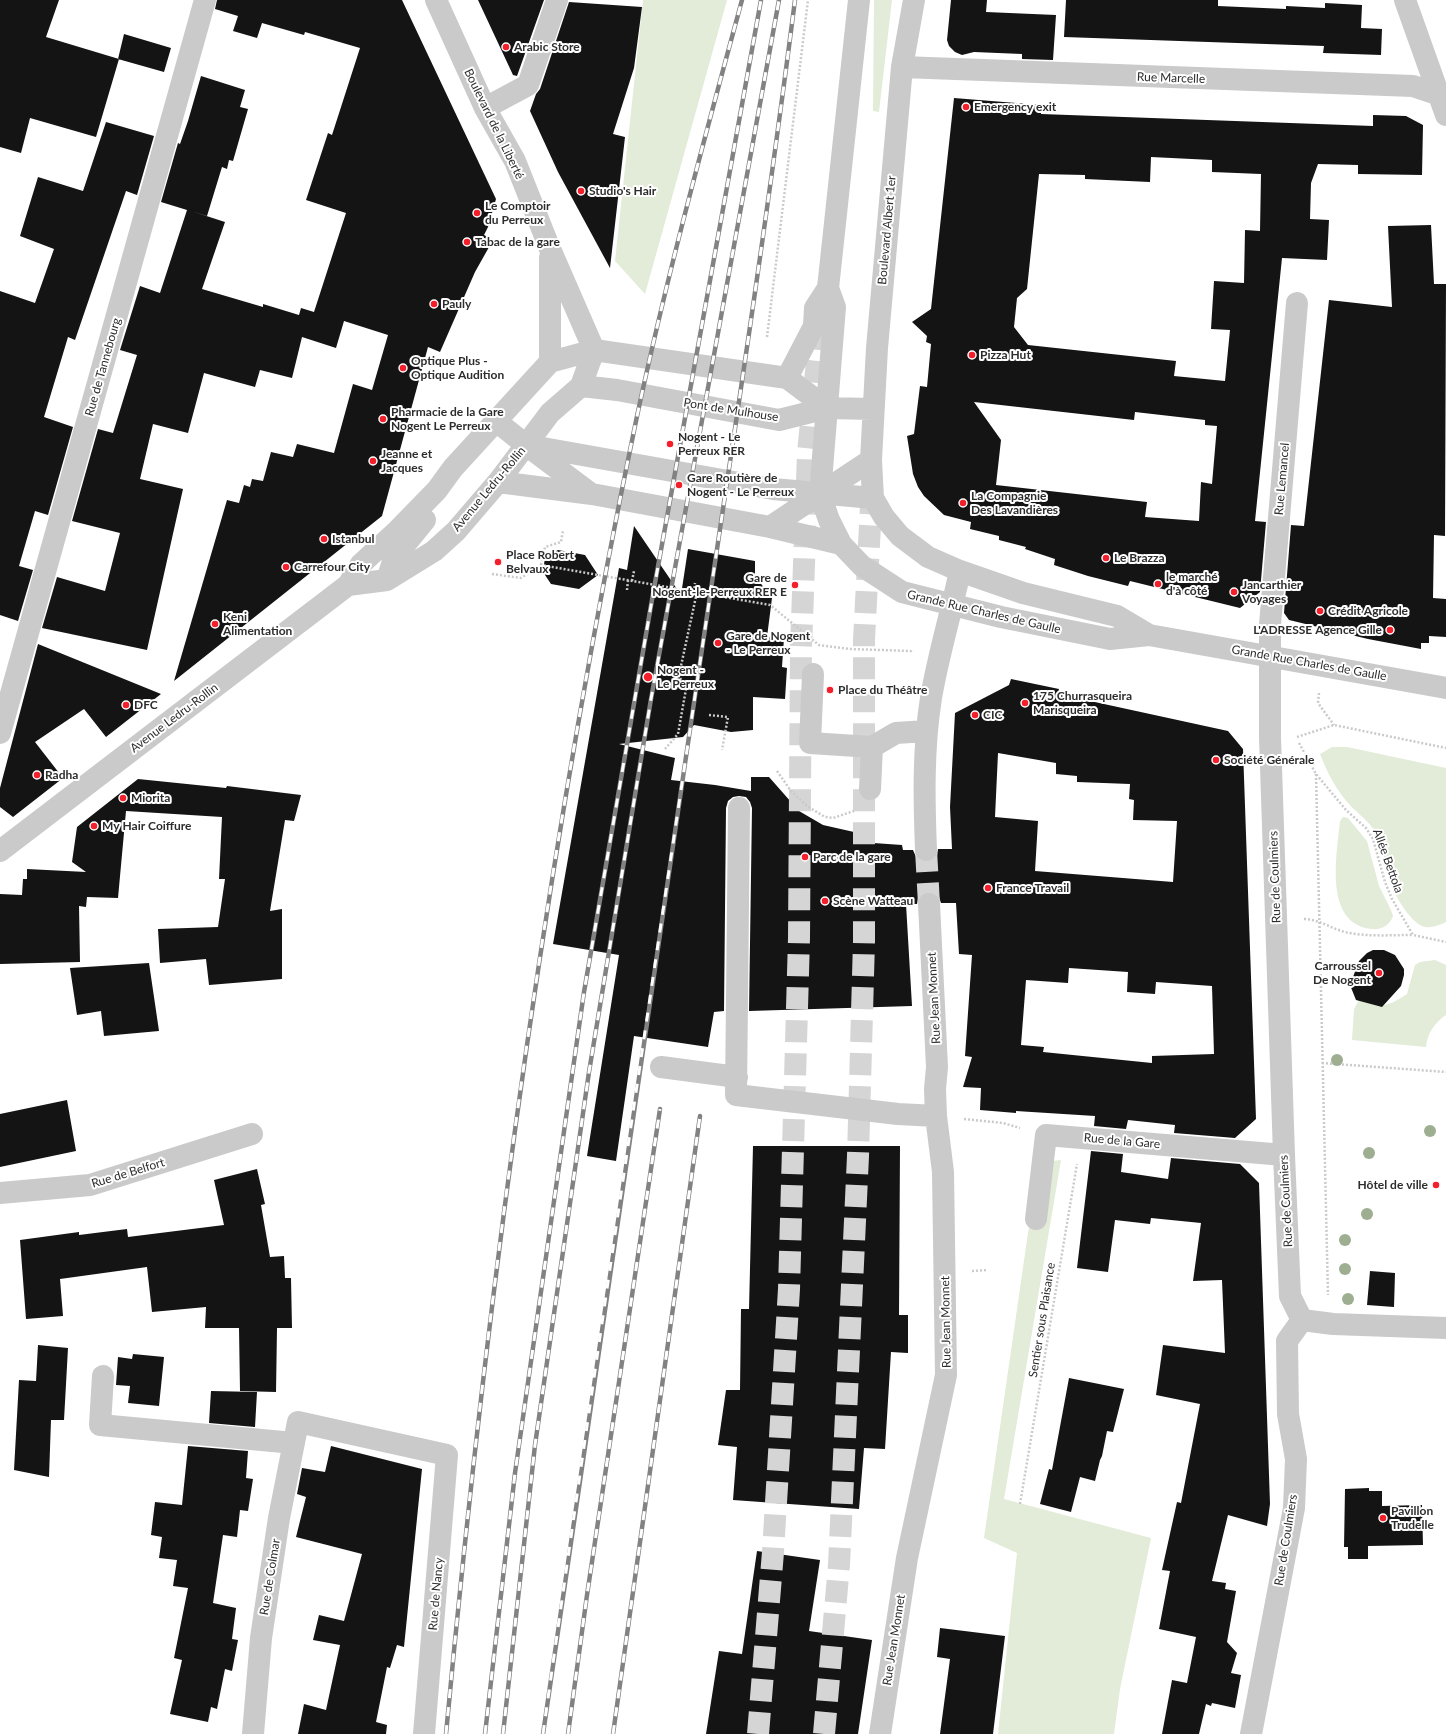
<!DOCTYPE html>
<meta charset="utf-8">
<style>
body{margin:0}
canvas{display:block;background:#fff}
</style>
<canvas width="1446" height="1734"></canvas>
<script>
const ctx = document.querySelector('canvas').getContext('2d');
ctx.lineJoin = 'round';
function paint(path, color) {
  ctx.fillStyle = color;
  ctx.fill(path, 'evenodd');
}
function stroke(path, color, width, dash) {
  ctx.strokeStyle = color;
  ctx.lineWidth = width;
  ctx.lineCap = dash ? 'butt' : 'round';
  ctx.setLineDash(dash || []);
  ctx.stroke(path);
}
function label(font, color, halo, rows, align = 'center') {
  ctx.font = font + ' Lato,sans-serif';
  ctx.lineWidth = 4;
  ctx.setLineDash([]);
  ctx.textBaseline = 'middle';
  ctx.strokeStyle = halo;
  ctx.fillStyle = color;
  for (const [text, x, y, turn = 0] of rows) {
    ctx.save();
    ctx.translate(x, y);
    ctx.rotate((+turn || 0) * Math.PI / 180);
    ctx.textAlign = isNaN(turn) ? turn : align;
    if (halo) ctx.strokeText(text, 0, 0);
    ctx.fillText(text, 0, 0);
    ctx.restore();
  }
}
paint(new Path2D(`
 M643,0H727L645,294L615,261Z
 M874,0H892L879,112L873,111Z
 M1332,747H1347L1446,768V922C1440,925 1432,928 1425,927C1409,923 1391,889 1387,874C1384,860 1383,846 1376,833C1369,821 1358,814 1349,804C1336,790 1327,772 1320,754Z
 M1343,817L1348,818L1367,841L1379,886L1391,910L1393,916C1389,926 1382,930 1371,929C1323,923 1337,854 1340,821Z
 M1435,960L1446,965V1015C1435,1022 1427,1034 1426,1047L1352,1040L1354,1009L1359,1000C1384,1007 1385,1008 1407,994L1415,965L1420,962Z
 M1061,1160L1004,1499L1151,1538L1120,1689L1114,1734H998L1017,1553L984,1538L1028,1233L1042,1162Z`), '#e2ecd8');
paint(new Path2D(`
 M0,0H59L46,37L119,59L96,137L30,118L21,153L0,147Z
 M217,0H402L496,199L488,227L484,235L493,240L475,272L440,352L428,347L382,516L174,681L227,500L239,503L244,485L250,487L252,479L263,481L271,452L293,457L297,444L334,453L353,384L372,390L388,335L344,321L336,348L302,337L292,378L260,370L255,387L204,373L188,433L153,424L140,479L183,489L147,650L42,628L57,577L105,591L120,533L72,521L98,429L113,433L137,355L120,350L140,286L160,293L187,210L161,202L178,143L180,144L188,121L201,76L245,90L240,107L248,109L233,161L229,160L227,169L222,167L207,216L191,211L225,222L202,289L263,307V304L299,315L301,308L314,312L346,213L306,200L328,133L332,135L360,48L305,32L304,35L262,23L257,38L233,31L238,16L215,9Z
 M478,0H544L517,76L513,75Z
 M951,0H987L986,12L1056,15L1053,60L1022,59V54L974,52L962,55L955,52L949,46L947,40Z
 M1066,0H1218V6L1286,9V6L1325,8V3L1362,5L1361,28L1382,29L1381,55L1323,53L1324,46L1064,37Z
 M569,2L642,7L634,68L613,134L625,137L610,268L558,172L530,111L536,94L540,89Z
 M124,34L171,48L164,72L118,59Z
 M954,98L1041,105V114L1373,126V115L1406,116L1423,125L1422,175L1358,174V165L1318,164L1311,183L1310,219L1329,220L1327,260L1282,258L1255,521L1266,522L1260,592L1240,608L1130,581L1128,586L1088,576L1054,565L1055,559L1025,549L1026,547L999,540V536L970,529L971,522L944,515L924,496L918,487L913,474L907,436L914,434L920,386L927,387L931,344L926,342L927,336L912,322L931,309ZM1151,157L1212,160V172L1261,174L1260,231L1245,230L1244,283L1214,281L1211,329L1230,330L1225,381L1174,376L1176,361L1028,345L1014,327L1017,298L1027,289L1039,174L1085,175V179L1150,182ZM974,402L1134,420L1135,412L1205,420V425L1217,426L1212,484L1201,482L1199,521L1145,517L1147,502L996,485L1001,440Z
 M106,122L154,136L137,195L126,191L75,340L68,337L44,417L73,427L48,515L35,511L19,566L33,570L18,621L0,615V291L35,303L54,249L20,236L38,177L83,191Z
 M1431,225L1434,284H1446L1445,536L1434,535L1433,598L1446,599V637L1429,636V643H1421V649L1368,639L1289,620L1284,613L1291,525L1304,526L1329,300L1392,307L1388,226Z
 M634,526L681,595L688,549L755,561V576L772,598L767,637L784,638L782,667L787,668L785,699L753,697V730L731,732L694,725L683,737L619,744L675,758L671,780L715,785L751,791V777H769L799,811L823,825L854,832L853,836L859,838V842L902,845L903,850H913L916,857L921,861L927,862L932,861L937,856L938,849H952L950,807L955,713L1009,685L1011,679L1059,689L1058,694L1228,731L1243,749L1256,1119L1235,1138L1174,1133L1175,1125L1128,1120L1126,1129L1094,1126L1095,1116L1016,1111V1113L980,1110L981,1088L963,1087L972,1057L965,1056L972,955L959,954L956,903H941L939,897L935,893L929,892L922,894L918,898L917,904H906L912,1006L749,1011L752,808L750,802L746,797L739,796L733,797L728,801L726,808L724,1011L714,1012L708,1047L634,1036L616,1161L587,1156L619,955L553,944L619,568L627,570ZM998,753L1056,763V774L1077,776V782L1130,784L1129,799L1134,800L1133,820L1177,821L1173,882L1035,871L1038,821L995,817ZM1069,968L1128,972L1127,992L1155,994L1156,982L1212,986L1214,1054L1152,1056V1063L1043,1052L1044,1047L1021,1045L1026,980L1068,983Z
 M558,550L585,555L598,575L579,589L551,584L543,572L545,557Z
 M38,644L161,694L106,737L84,709L35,742L63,778L13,817L0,807V788Z
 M138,779L226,788L227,786L301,795L294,821L285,820L270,911L282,909V979L209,985L206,959L160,963L158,929L218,927L225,879H219L222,817L126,811L118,898L87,897L86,907L79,906L80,962L0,964V894L22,895L23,879H27V869L86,872L72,862L77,827Z
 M1373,950H1384L1395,955L1404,969V975L1401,986L1382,1007L1356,1000L1350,985L1359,961L1367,953Z
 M149,963L159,1031L104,1036L101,1011L77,1015L70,968Z
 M67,1100L76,1151L0,1167V1114Z
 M753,1146H900L899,1315H908V1353L891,1352L885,1449L864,1448L859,1509L733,1500L737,1447L718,1445L726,1390H740L741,1309H749Z
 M1091,1151L1123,1154L1121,1172L1168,1179L1171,1158L1240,1164L1259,1183L1270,1504L1267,1526L1228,1515L1212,1581L1226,1583L1225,1589L1236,1591L1227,1642L1237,1653L1231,1673L1241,1675L1235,1708L1212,1703L1211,1706L1206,1704L1199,1734H1162L1172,1680L1187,1683L1196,1637L1159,1629L1170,1571L1162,1570L1177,1502L1181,1503L1200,1404L1156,1395L1163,1345L1225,1353L1222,1280L1193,1281L1201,1223L1151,1218L1150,1224L1115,1220L1108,1272L1077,1268Z
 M257,1169L265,1204L261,1205L270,1257L284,1256L285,1278H291L292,1328H277L276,1392L240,1391L239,1328H205L206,1307L152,1312L147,1267L60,1279L63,1316L26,1319L20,1240L79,1232V1235L127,1229L128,1237L224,1225L214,1180Z
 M1370,1271L1395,1273L1394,1307L1367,1305Z
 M38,1345L68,1348L64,1420H51L49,1477L14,1470L19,1380L36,1381Z
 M133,1354L164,1357L159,1406L128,1403L130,1386L116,1385L118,1357L132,1359Z
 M1069,1378L1124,1389L1113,1432L1107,1431L1102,1456L1100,1460L1095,1481L1080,1477L1071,1512L1040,1504L1049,1469L1052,1470Z
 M211,1391L257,1392L255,1427L209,1423Z
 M188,1446L248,1451L246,1478L253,1479L248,1511L240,1510L237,1537L223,1535L213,1603L236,1608L232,1639L238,1640L232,1671L225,1669L217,1709L211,1707L208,1722L170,1714L182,1660L174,1658L188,1588L173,1586L177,1560L159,1558L162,1537L151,1535L155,1502L182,1505Z
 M331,1446L422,1469L404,1647L397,1645L390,1668L387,1667L376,1722L387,1725L386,1734H298L304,1704L326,1710L340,1645L313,1640L319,1615L344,1621L362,1554L296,1537L306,1497L297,1494L302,1468L325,1472Z
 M1369,1488V1491H1382V1506L1422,1505L1423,1545L1368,1546V1559H1348V1547H1344L1345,1489Z
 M757,1551L820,1560L809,1631L872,1640L858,1734H706L719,1651L742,1654Z
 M940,1628L1005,1636L993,1734H940L950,1659L937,1657Z`), '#141414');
stroke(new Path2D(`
 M926,850L929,904`), '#d5d5d5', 22, [22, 11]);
stroke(new Path2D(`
 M758,1734L773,1552L789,1289L799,938L801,648L808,453L822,310
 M824,1734L839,1565L858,1156L864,941V640L872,487`), '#d5d5d5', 22, [22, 11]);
stroke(new Path2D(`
 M767,337L808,0
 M541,565L545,547L561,542L563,530
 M492,574L521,578L541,565L770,605L819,645L850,649L911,651L912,649
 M632,581L634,571
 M627,590L628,580
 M694,592L695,583
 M676,689L697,592
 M1319,693L1318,703L1334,725
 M709,715L728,717L722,750
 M1297,737L1334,725L1446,748
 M1299,743L1316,774L1346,810L1366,828L1373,839L1385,882L1392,899L1413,935L1446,942
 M665,749L678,734L686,689L679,676
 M777,771L791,791L807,806L825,817L833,818L854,811
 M1316,774L1328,1295
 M1304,919C1318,919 1330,928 1345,932C1366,937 1390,935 1412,935
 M1322,1063L1446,1072
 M964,1119L1003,1123L1020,1128
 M972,1271L988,1270
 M1020,1504L1077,1164`), '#cacaca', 2.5, [2, 2]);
stroke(new Path2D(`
 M436,0L485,108L515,161L550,249L594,350
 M859,0L828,288L835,307L820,494L829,520L841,544L862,566L902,592L1001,617L1110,639L1149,635L1446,688
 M914,0L902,67L877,348L871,460L873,498L884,517L900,536L928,557L960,571L1023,593L1117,616L1149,635
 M1405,0L1446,115
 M902,67L1413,86L1446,97
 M485,108L528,85L557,0
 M550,258V362
 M1297,303L1270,625V737L1284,1155L1290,1296L1302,1320
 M787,378L814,326L815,308L828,288
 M581,386L617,390L779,420L827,408L872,409
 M496,421L526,445L590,493
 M526,445L773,489L873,498
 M498,482L592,494L770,527L841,544
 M770,527L871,460
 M387,580L394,558L425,520
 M348,585L387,580L434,551L456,531L498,482L550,413L581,386L594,350
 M813,674L810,743L872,747L896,733L926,731
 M0,733L205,0
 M870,789L872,747
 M739,808L736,1095L898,1114L936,1116
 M926,850C924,799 923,748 931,698C938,656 951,614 960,571
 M0,851L348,585L361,564L398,530L437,490L453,468L550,362L594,350L787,378L827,408
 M661,1067L737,1077
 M0,1193L90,1185L252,1134
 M1036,1219L1046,1135L1284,1155
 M1302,1320L1333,1324L1446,1328
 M103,1376L100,1425L294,1443
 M253,1734L261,1638L279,1518L298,1422L447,1455L424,1734
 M880,1734L907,1558L946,1375L943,1172L936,1116L935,1089L937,1067L929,904
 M1251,1734L1294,1508L1296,1459L1288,1414L1287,1341L1302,1320`), '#cacaca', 22);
const rail = new Path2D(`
 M446,1734C487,1294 546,853 636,421C666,279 704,140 742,0
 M485,1734L515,1473L584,992L653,594L761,0
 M503,1734L535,1445L589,1072L651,699L779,0
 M543,1734C589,1406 638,1078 687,750C724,500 763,251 795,0
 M568,1734L587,1595L660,1109
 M613,1734L700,1116`);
stroke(rail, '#828282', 4.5);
stroke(rail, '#fff', 3, [9]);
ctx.fillStyle = '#9eae91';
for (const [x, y] of [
 [1337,1060],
 [1430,1131],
 [1369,1153],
 [1367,1214],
 [1345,1240],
 [1345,1269],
 [1348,1299]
]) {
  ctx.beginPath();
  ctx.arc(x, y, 6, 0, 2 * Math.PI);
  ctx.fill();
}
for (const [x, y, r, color] of [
 [506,47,4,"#f41f2b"],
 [966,107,4,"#f41f2b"],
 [581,191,4,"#f41f2b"],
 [477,213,4,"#f41f2b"],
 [467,242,4,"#f41f2b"],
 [434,304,4,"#f41f2b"],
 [972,355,4,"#f41f2b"],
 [403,368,4,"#f41f2b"],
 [383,419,4,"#f41f2b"],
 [670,444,4,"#f41f2b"],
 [373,461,4,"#f41f2b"],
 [679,485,4,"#f41f2b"],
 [963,503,4,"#f41f2b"],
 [324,539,4,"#f41f2b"],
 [1106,558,4,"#f41f2b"],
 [498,562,4,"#f41f2b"],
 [286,567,4,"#f41f2b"],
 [1158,584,4,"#f41f2b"],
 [795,585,4,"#f41f2b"],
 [1234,592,4,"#f41f2b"],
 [1320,611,4,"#f41f2b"],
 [215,624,4,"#f41f2b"],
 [1390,630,4,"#f41f2b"],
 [718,643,4,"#f41f2b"],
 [648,677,5,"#f41f2b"],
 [830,690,4,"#f41f2b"],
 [1025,703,4,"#f41f2b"],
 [126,705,4,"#f41f2b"],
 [975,715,4,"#f41f2b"],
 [1216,760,4,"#f41f2b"],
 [37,775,4,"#f41f2b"],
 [123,798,4,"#f41f2b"],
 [94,826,4,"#f41f2b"],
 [805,857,4,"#f41f2b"],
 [988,888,4,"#f41f2b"],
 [825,901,4,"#f41f2b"],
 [1379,973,4,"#f41f2b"],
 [1436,1185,4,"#f41f2b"],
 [1383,1518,4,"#f41f2b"]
]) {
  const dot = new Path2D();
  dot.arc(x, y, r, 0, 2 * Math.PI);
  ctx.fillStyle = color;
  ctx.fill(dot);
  stroke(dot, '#fff', 1.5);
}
label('bold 12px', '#2d2d2d', '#fff', [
 ["Arabic Store",514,47],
 ["Emergency exit",974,107],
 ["Studio's Hair",589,191],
 ["Le Comptoir",485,206],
 ["du Perreux",485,220],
 ["Tabac de la gare",475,242],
 ["Pauly",442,304],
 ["Pizza Hut",980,355],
 ["Optique Plus -",411,361],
 ["Optique Audition",411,375],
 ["Pharmacie de la Gare",391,412],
 ["Nogent Le Perreux",391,426],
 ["Nogent - Le",678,437],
 ["Perreux RER",678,451],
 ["Jeanne et",381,454],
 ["Jacques",381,468],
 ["Gare Routière de",687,478],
 ["Nogent - Le Perreux",687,492],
 ["La Compagnie",971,496],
 ["Des Lavandières",971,510],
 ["Istanbul",332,539],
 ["Place Robert",506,555],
 ["Belvaux",506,569],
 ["Le Brazza",1114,558],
 ["Carrefour City",294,567],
 ["le marché",1166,577],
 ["d'à côté",1166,591],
 ["Gare de",787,578,"right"],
 ["Nogent-le-Perreux RER E",787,592,"right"],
 ["Jancarthier",1242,585],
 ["Voyages",1242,599],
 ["Crédit Agricole",1328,611],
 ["Keni",223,617],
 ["Alimentation",223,631],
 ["L'ADRESSE Agence Gille",1382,630,"right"],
 ["Gare de Nogent",726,636],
 ["- Le Perreux",726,650],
 ["Nogent -",657,670],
 ["Le Perreux",657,684],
 ["Place du Théâtre",838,690],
 ["175 Churrasqueira",1033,696],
 ["Marisqueira",1033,710],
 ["DFC",134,705],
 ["CIC",983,715],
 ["Société Générale",1224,760],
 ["Radha",45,775],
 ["Miorita",131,798],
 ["My Hair Coiffure",102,826],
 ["Parc de la gare",813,857],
 ["France Travail",996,888],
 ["Scène Watteau",833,901],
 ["Carroussel",1371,966,"right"],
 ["De Nogent",1371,980,"right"],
 ["Hôtel de ville",1428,1185,"right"],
 ["Pavillon",1391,1511],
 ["Trudelle",1391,1525]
], 'left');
label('12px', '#2d2d2d', '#fff', [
 ["Rue Marcelle",1171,78,2],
 ["Boulevard de la Liberté",494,124,64],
 ["Boulevard Albert 1er",887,230,-85],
 ["Rue de Tannebourg",103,367,-74],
 ["Pont de Mulhouse",731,410,9],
 ["Rue Lemancel",1282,479,-85],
 ["Avenue Ledru-Rollin",489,489,-50],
 ["Grande Rue Charles de Gaulle",984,612,13],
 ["Grande Rue Charles de Gaulle",1309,663,10],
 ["Avenue Ledru-Rollin",174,718,-37],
 ["Allée Bettola",1388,861,70],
 ["Rue de Coulmiers",1275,877,-92],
 ["Rue Jean Monnet",934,998,-93],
 ["Rue de la Gare",1122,1141,5],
 ["Rue de Belfort",128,1173,-17],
 ["Rue de Coulmiers",1286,1201,-93],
 ["Sentier sous Plaisance",1042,1320,-81],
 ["Rue Jean Monnet",946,1322,-91],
 ["Rue de Coulmiers",1286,1540,-81],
 ["Rue de Colmar",270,1577,-81],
 ["Rue de Nancy",436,1594,-85],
 ["Rue Jean Monnet",894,1640,-81]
]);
</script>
